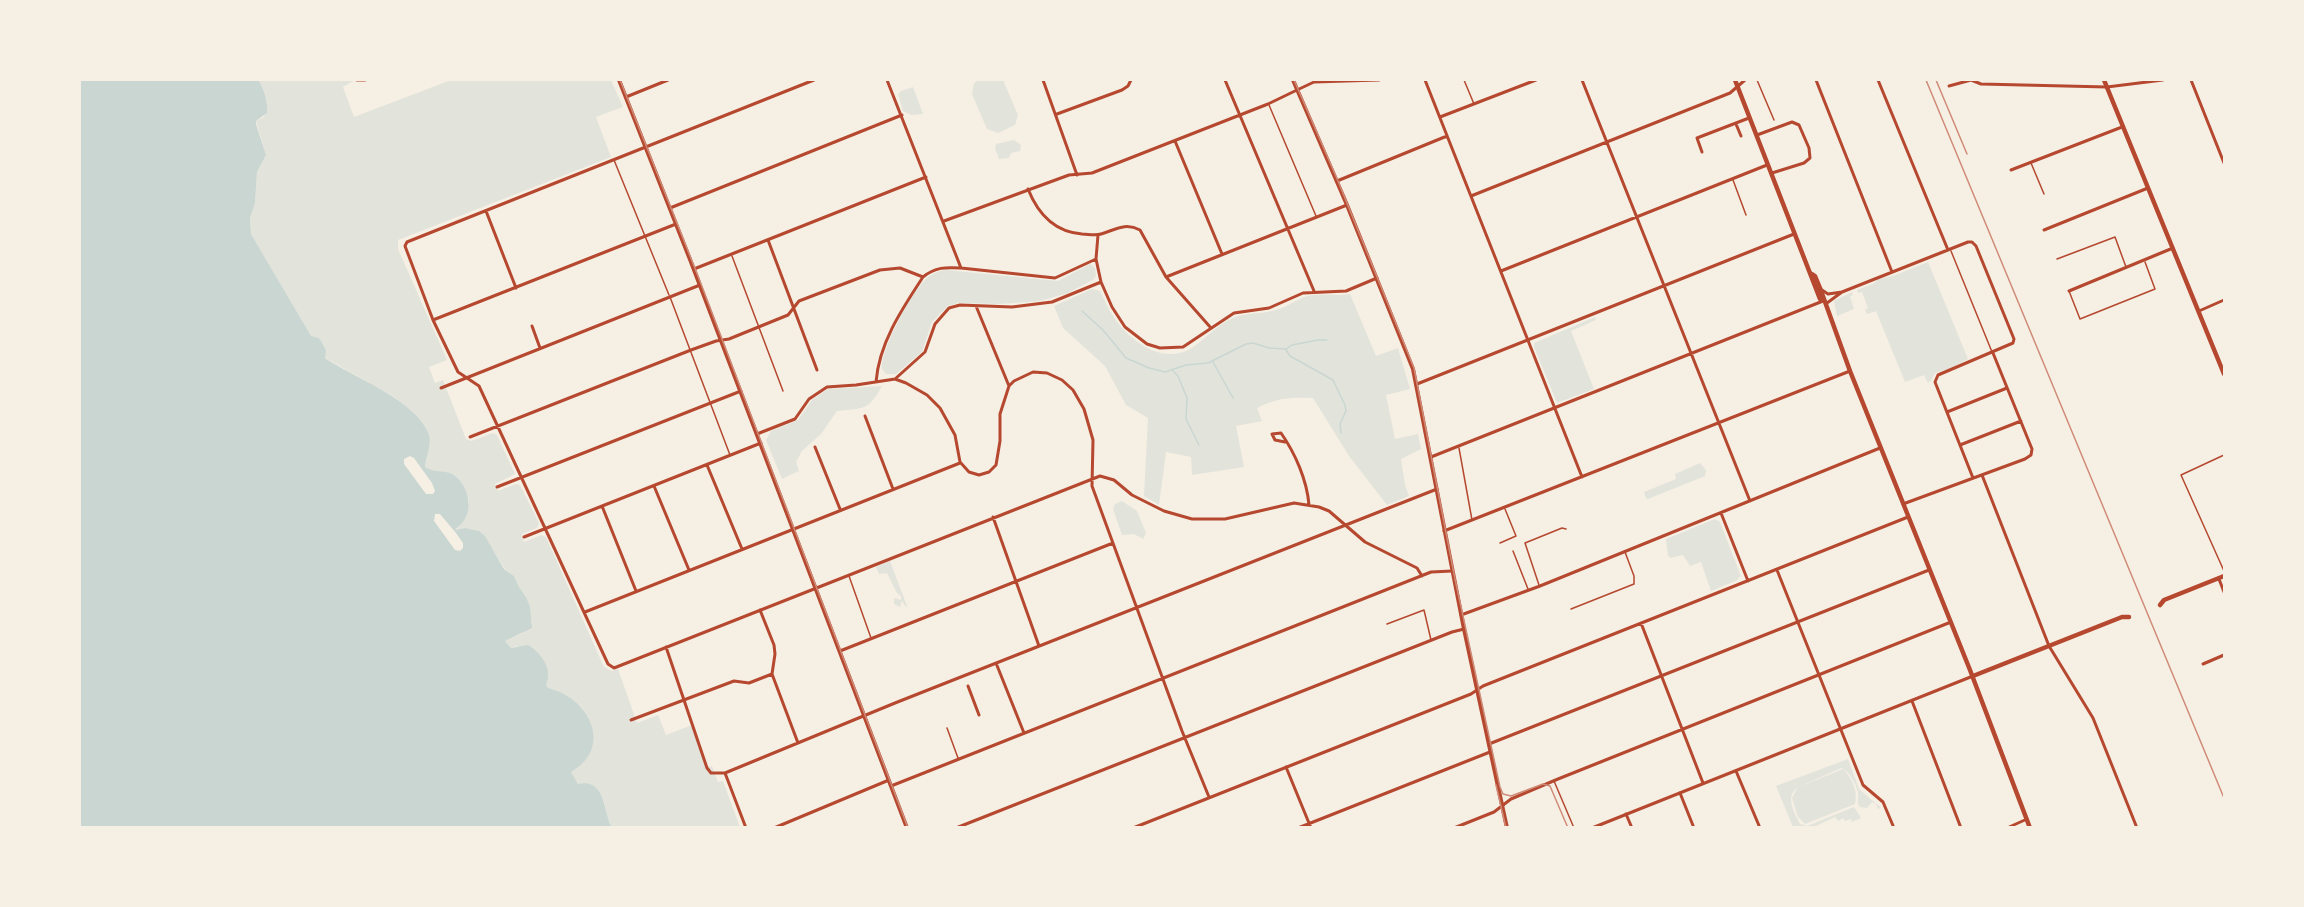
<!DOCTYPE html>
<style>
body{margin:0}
#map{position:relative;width:2304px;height:907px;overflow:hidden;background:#f6efe4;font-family:Montserrat,sans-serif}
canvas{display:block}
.frame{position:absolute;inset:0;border:81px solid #f6efe4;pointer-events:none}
</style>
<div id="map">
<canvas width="2304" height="907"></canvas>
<div class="frame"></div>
</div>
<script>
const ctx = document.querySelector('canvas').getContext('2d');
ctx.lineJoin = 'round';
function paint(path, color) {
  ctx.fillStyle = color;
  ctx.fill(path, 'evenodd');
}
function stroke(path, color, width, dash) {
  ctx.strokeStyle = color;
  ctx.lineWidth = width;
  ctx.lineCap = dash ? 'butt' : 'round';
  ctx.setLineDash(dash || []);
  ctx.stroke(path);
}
paint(new Path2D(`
 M258,80H352L353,81L343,87L354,117L451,80H611L623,107L596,117L611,157L398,240V249L447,360L429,367L435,383L443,380L466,439L471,441L493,433L497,435L515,474L495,484L498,491L516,484L520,485L539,523L537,528L522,534L524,542L541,535L546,537L604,667L612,671L618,669L637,723L658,715L666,735L692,725L705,761L709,767L712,766L718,782L723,781L740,827L614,828L611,827C604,813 609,805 597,790L578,784L570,771L578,768L560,692L548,688L517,646L511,648L505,641L521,634L532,623L526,597L519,587L514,576L505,569L484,536L479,531L465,528L456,530L467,517L469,500L425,467L430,443L428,434L370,383L325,358L319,338L311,337L251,234L250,218L255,203L257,172L266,155L256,121L264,117L267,102Z
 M979,80H1003L1018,115L1015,125L998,133L987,129L972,94L974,83Z
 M913,87L923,114L911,115L903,111L898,94L901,91Z
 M1014,140L1021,145L1020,151L1011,153L1009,158L999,159L995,148L996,144Z
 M1928,262L1968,359L1951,368L1935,373L1931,381L1928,383L1924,375L1905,382L1876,311L1867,314L1865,310L1868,308L1862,292L1858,293L1857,290L1875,283L1878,279L1893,276Z
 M1090,264L1095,268L1096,275L1094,279L1068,293L1040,301L1000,304L958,303L948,306L932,322L922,352L896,374H886L882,369C880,350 913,289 928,277C934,273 939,271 946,270L1058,281Z
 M1092,289L1100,291C1105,300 1109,311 1115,319C1131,342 1162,364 1190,349C1205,340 1217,324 1235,317C1247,313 1262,314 1276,310C1289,307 1299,296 1314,295C1326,294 1338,296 1350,294L1376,356L1398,348L1410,389L1386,395L1395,439L1418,434L1421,449L1401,459L1405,485L1409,496L1387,505L1349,456L1313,398C1292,397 1276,398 1257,408L1262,421L1236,426L1244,467L1192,475L1191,457L1166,452L1159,505L1144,496L1148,418L1126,405L1105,366L1063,328L1054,306Z
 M1852,292L1853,295L1850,296L1854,309L1837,316L1834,301Z
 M1595,317L1596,320L1571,331L1594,389L1557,403L1534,347V343Z
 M882,386C868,411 865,408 837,411L821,434L802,451L796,462L799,471L782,479L766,440L771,431L798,420L812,400L828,389Z
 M1700,463L1706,470L1705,476L1648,499L1646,498L1644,492L1676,479L1675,474Z
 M1122,501L1137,511L1146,533L1143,539L1134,534L1122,535L1113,509L1115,504Z
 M1715,519L1720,522L1741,576L1738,578V580L1711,591L1701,562L1690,566L1683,555L1671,558L1668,556L1666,539Z
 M890,561L907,606L906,607L902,601L900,607L894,604V598L901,600V596L897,593L887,573L879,574L876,567Z
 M1848,759L1859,789L1881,808L1878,809L1876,804L1872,802L1867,808L1860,807C1856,801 1859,799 1858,793C1856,783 1849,771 1841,768L1799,787L1843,769C1852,778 1858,791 1855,804L1805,824L1798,817L1792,798L1797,788C1785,796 1794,813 1800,824L1807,826L1854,807L1861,818L1852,822L1851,819L1845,821L1843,818L1838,821L1835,817L1814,827H1793L1776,786Z`), '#e2e4dc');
paint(new Path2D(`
 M80,80L259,81C264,91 268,101 267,113L256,121V124L266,155L257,172L255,203L250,218L251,234L311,336L319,338L326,350L325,358C351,376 418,401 429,435C432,446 426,456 425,467C433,473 443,470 452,474C465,481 472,502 467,515C465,521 460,525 455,530L465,528L479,531L485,536L504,569L514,576L519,587L526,597L530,607L532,628L505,641L511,648L528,645C541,653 553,668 546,685L548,688C588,697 615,747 571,772L578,784C606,777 604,814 611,826L614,827H80Z`), '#c9d6d2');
paint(new Path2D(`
 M410,456L414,458L432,483L435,491L433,494H426L404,464V459Z
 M435,514H440L456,533L463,543V548L460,551L455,550L434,521Z`), '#f6efe4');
stroke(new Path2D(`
 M1082,311L1103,330L1126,358L1149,368L1165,372L1186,365L1208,363L1246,344L1253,343L1269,348L1286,349L1292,345L1318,340H1327
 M1286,350L1290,356L1333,380L1345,405L1346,411L1340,424L1341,433
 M1213,362L1233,398
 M1173,371L1178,376L1187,398L1186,419L1199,445`), '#c9d6d2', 1.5);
stroke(new Path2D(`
 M1464,80L1474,104
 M1757,80L1774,120
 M1269,105L1316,216
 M614,160L669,295
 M2031,163L2044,194
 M1733,180L1746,215
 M1951,251L1992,352
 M732,256L783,391
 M2057,259L2115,237L2126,267
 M2069,291L2080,319L2155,289L2145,262
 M670,297L730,455
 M1459,448L1472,520
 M2224,455L2181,475L2224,571
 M1500,543L1516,536L1505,509
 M1513,551L1528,589
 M849,576L871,638
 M1539,585L1525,543L1562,528L1566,529
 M1571,609L1634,584V576L1625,552
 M1387,624L1424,610L1431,640
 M947,728L958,758
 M1554,781L1574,828`), '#b5482f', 1.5);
stroke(new Path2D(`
 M357,80H365
 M814,80L407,242L405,246L433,320L458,372L479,386L608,664L614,668L1100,476L1114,480L1132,495L1164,511L1192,519H1225L1294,503L1319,507L1329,511L1365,542L1417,568L1422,576
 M887,80L961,268
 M1043,80L1077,175
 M1225,80L1314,291
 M1425,80L1582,477
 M1582,80L1750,501
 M1816,80L1892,272
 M1878,80L1948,250
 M2191,80L2224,163
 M1949,86L1971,80L1981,84L2107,87
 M626,97L668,80
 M1057,114L1122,90L1128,86L1131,80
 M1440,117L1536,80
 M1736,124L1741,136
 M1757,135L1792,122L1799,125L1809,148L1810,158L1804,163L1772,173
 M1175,141L1222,254
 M1702,152L1697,138L1749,118
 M2011,170L2122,127
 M1337,181L1447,136
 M1028,189C1038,214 1055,232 1082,234C1088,234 1095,236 1101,234C1115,230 1125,222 1140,230L1166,277L1211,328
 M1471,196L1730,93L1745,80
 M670,208L902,115
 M486,211L516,288
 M944,221L1069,175L1092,173L1268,104L1297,90
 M2044,230L2148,188
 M1098,235L1096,259L1101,282L1112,307L1125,327L1147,344L1160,348L1183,347L1234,313L1269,308L1303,293L1346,291L1377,278
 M768,240L817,370
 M694,269L926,177
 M1501,271L1767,165
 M1166,277L1347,205
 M1822,290L1828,294L1842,292
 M2069,291L2173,248
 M1827,303L1842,292L1968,242H1972L1976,246L2014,339L2013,343L1938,375L1935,382L1973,478
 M976,306L1009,386
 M2199,311L2224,300
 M433,320L676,224
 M532,326L540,348
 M895,379L925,352L935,324L949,308L960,305L1012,307L1052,302L1101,282
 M876,382C879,343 902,309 923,277C935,267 946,267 961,268L1055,278L1096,259
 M1417,384L1794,234
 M441,388L700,285
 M1947,412L2007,388
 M865,416L893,489
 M757,434L795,419L809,399L827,387L856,385L895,379L906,383L927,395L940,408L955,435L960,462L969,472L979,475L989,472L996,465L1000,441V414L1009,386L1014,381L1033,372L1047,373L1062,380L1073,390L1084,409L1093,440L1092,486L1182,731L1209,797
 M470,437L691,350L716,341L729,339L788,315L799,301L880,270L900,268L923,277
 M1285,442L1275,440L1272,434L1281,433C1295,453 1307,480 1309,505
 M1960,445L2021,421
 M815,447L840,509
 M1431,457L1823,301
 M707,465L742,549
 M1982,475L2049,646L2093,718L2137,828
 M654,486L689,570
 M497,487L741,391
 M1903,504L2025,459L2031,455L2032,449L1993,353
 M602,506L636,591
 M1721,513L1748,581
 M993,517L1039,646
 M1444,531L1850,371
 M524,537L761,443
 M1777,570L1863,785L1883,802L1894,828
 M2219,579L2224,592
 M760,610L774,645L775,654L772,674L798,743
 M585,612L960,463
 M1461,615L1540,586L1880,448
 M1641,623L1703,783
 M666,647L707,768L711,773H725L895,703L1437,489
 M840,651L1113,543
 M996,663L1024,733
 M2203,664L2224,655
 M968,686L979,715
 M1912,701L1961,828
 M631,720L734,681L749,683L772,674
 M1489,744L1929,570
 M1286,767L1311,828
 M1736,771L1760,828
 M725,773L746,828
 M891,786L1431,572L1452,571
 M1680,793L1694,828
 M1626,814L1632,828
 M774,828L889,780
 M956,828L1452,632L1464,629
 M1133,828L1471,694L1483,686L1908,517
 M1298,828L1490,752
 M1454,828L1494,812L1511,799L1558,779L1951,622
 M2007,828L2027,819`), '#b5482f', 3);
stroke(new Path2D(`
 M2107,87L2163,80
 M1297,90L1314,82L1379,80
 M1592,828L1973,676`), '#b5482f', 3);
stroke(new Path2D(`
 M619,80L691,262L907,828
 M1293,80L1347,205L1413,369L1464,629L1507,828`), '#b5482f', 4);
stroke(new Path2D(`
 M1735,80L1820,299L1823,300
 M2104,80L2224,374
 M1812,274L1815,276L1820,288L1850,371L1970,670L2030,828
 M2160,605L2164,600L2224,576
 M1973,676L2122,617H2129`), '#b5482f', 4.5);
stroke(new Path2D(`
 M620,80L698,276L908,828
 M1294,80L1338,181L1414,368L1455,579L1500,787L1503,794L1511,796L1543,784L1550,786L1568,828
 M1496,785L1506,828`), '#cf8b77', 1.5);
stroke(new Path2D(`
 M1926,80L2224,798
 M1936,80L1967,154`), '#cf8b77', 1.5);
</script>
